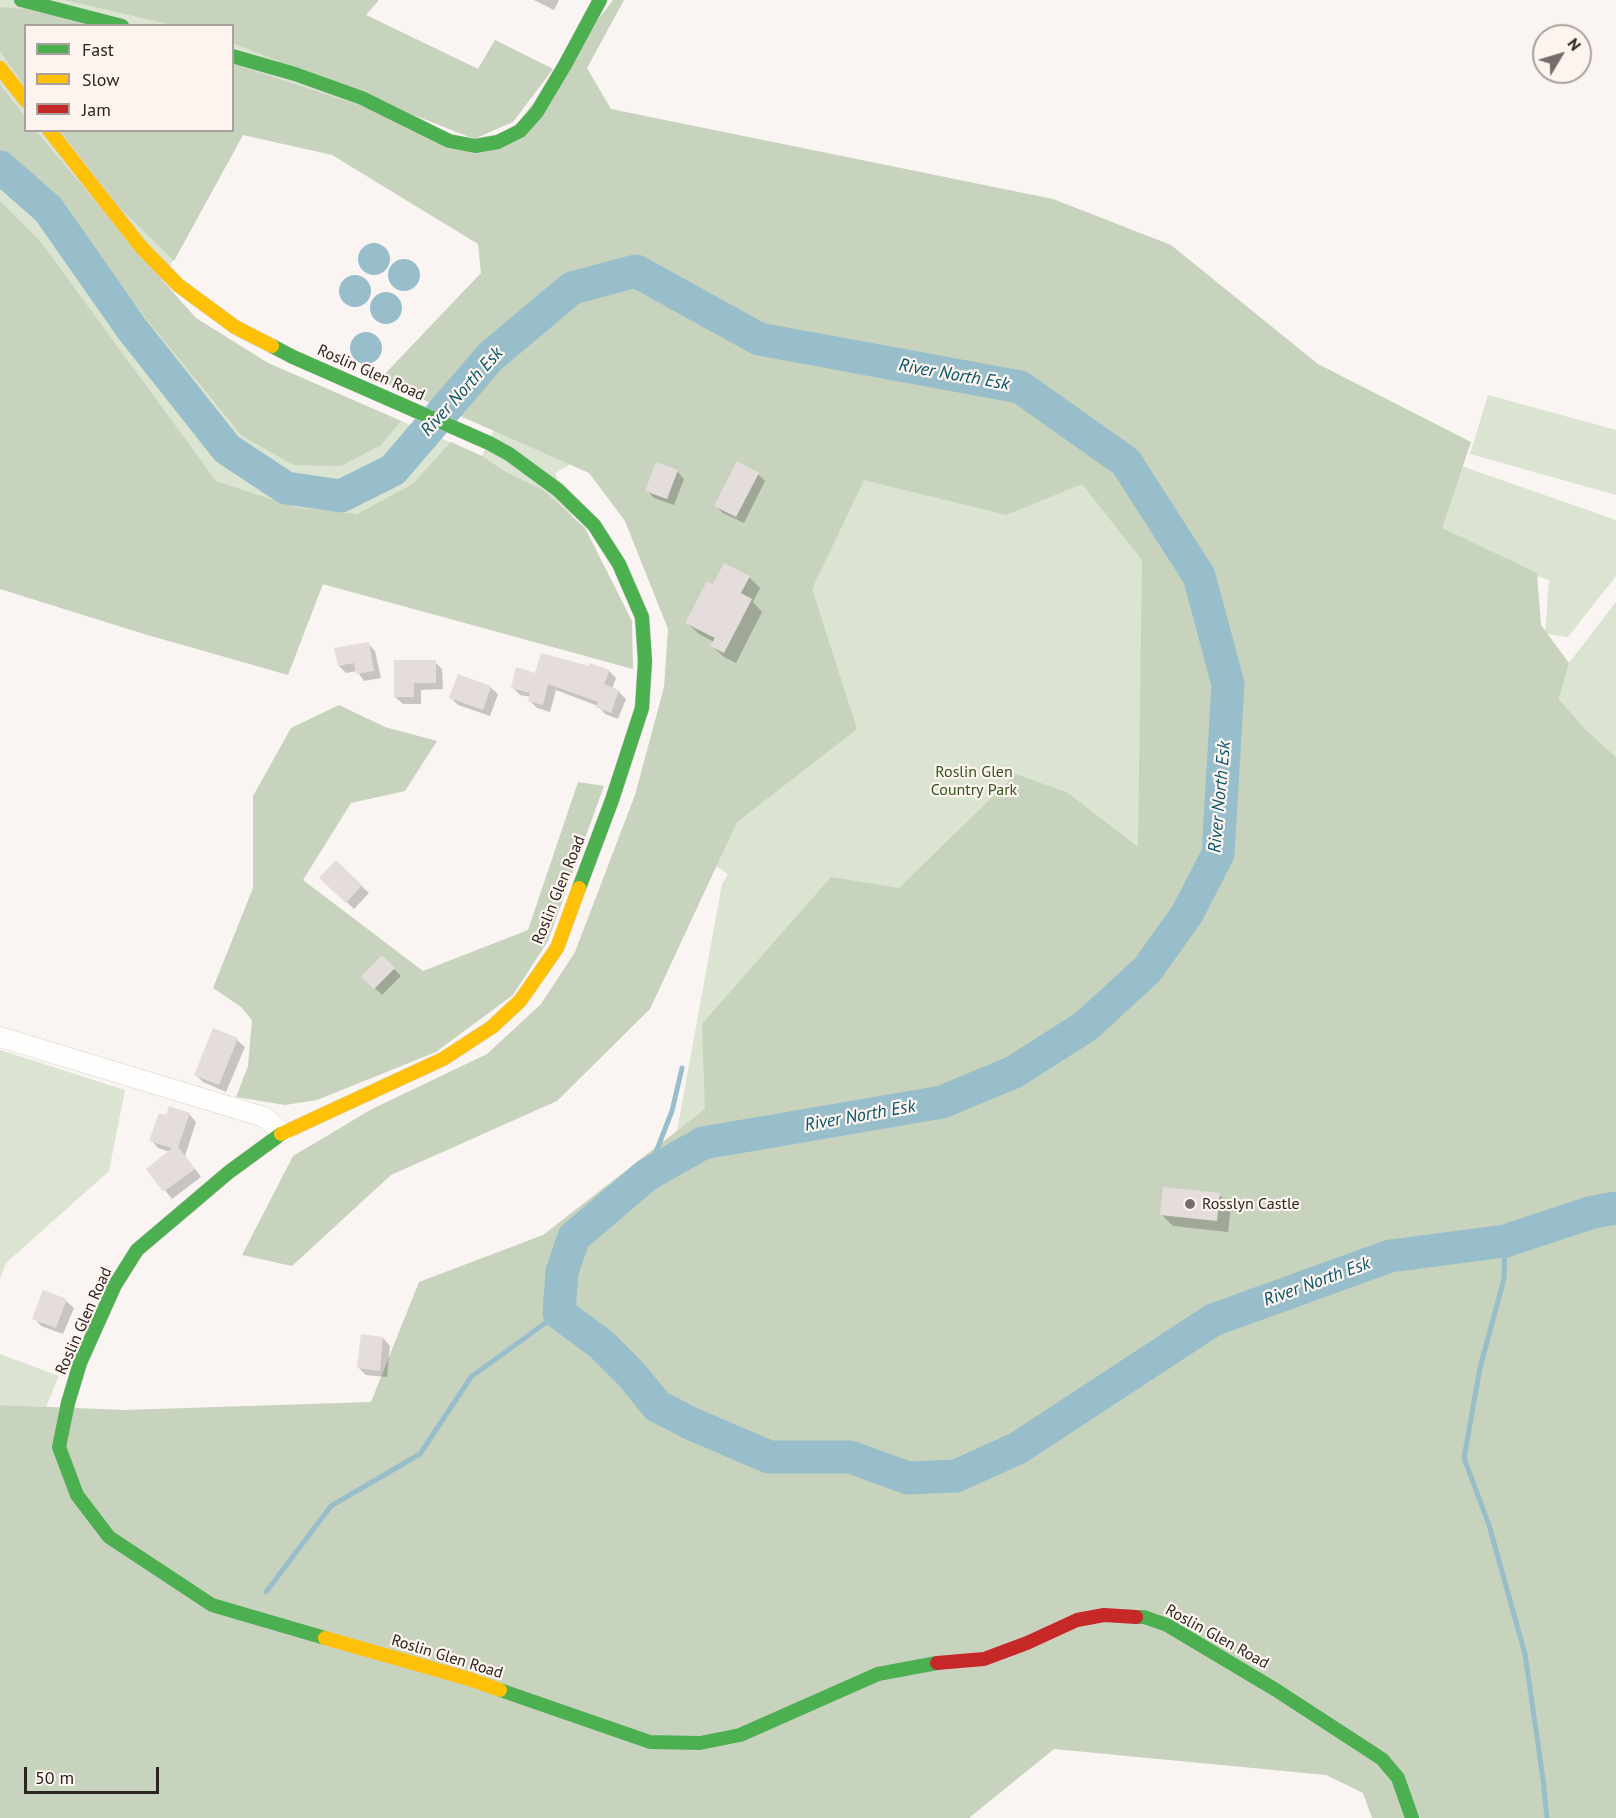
<!DOCTYPE html>
<style>
body{margin:0}
#map{position:relative;width:1616px;height:1818px;overflow:hidden;background:#faf5f3;font-family:"PT Sans",sans-serif}
canvas{display:block}
.legend{position:absolute;left:24px;top:24px;width:210px;height:108px;box-sizing:border-box;background:#fdf4f0;border:2px solid #a9a19d;margin:0;padding:8px 10px;list-style:none;font-size:18px;color:#2c2420}
.legend li{display:flex;align-items:center;gap:12px;height:30px}
.legend b{width:30px;border:2px solid #a9a19d}
.north{position:absolute;left:1532px;top:24px;width:60px;height:60px;box-sizing:border-box;background:#fdf4f0;border:2px solid #a9a19d;border-radius:50%;rotate:52deg;font-size:16px;font-weight:700;line-height:24px;text-align:center;color:#2c2420}
.north::after{content:'';display:block;margin:auto;width:21px;height:27px;background:#746d6a;clip-path:polygon(50% 0,100% 100%,50% 72%,0 100%)}
.scale{position:absolute;left:24px;top:1767px;width:135px;height:27px;box-sizing:border-box;border:3px solid #2c2420;border-top:0;padding-left:8px;font-size:18px;line-height:21px;white-space:nowrap;color:#2c2420;-webkit-text-stroke:4px #fdf4f0;paint-order:stroke}
</style>
<div id="map">
<canvas width="1616" height="1818"></canvas>
<ul class="legend">
<li><b style="height:8px;background:#4caf50"></b>Fast</li>
<li><b style="height:8px;background:#ffc107"></b>Slow</li>
<li><b style="height:8px;background:#c62828"></b>Jam</li>
</ul>
<div class="north">N</div>
<div class="scale">50 m</div>
</div>
<script>
const ctx = document.querySelector('canvas').getContext('2d');
ctx.lineJoin = 'round';
function paint(path, color) {
  ctx.fillStyle = color;
  ctx.fill(path, 'evenodd');
}
function stroke(path, color, width, dash) {
  ctx.strokeStyle = color;
  ctx.lineWidth = width;
  ctx.lineCap = dash ? 'butt' : 'round';
  ctx.setLineDash(dash || []);
  ctx.stroke(path);
}
function label(font, color, halo, rows, align = 'center') {
  ctx.font = font + ' "PT Sans",sans-serif';
  ctx.lineWidth = 4.5;
  ctx.setLineDash([]);
  ctx.textBaseline = 'middle';
  ctx.strokeStyle = halo;
  ctx.fillStyle = color;
  for (const [text, x, y, turn = 0] of rows) {
    ctx.save();
    ctx.translate(x, y);
    ctx.rotate((+turn || 0) * Math.PI / 180);
    ctx.textAlign = isNaN(turn) ? turn : align;
    if (halo) ctx.strokeText(text, 0, 0);
    ctx.fillText(text, 0, 0);
    ctx.restore();
  }
}
paint(new Path2D(`
 M0,0H245L366,15L478,69L495,40L553,69L243,135L162,280L196,318L268,363L482,456L511,392L1015,394L1189,576L1209,851L675,1142L722,884L728,874L705,859L770,657L606,445L555,473L633,669L322,584L0,589ZM26,26H232V130H26Z
 M1488,395L1616,430V495L1470,454Z
 M1450,462L1616,520V576L1568,637L1545,634L1549,580L1420,538Z
 M1616,602V757L1585,729L1559,699L1569,663Z
 M0,1050L125,1090L109,1171L6,1263L0,1279Z
 M0,1354L59,1376L46,1407L0,1405Z`), '#dae4d1');
paint(new Path2D(`
 M64,0H379L366,15L478,69L495,40L553,69L513,122L474,139L233,43L232,26L173,25Z
 M613,0H624L587,68L611,109L1053,199L1171,245L1318,364L1471,442L1442,528L1537,573L1541,625L1569,663L1559,699L1585,729L1616,757V1818H1372L1363,1793L1326,1775L1054,1749L969,1818H0V1405L125,1410L371,1402L419,1282L543,1235L705,1109L702,1024L831,877L899,888L1016,774L1068,793L1138,847L1142,560L1082,484L1006,515L864,480L812,589L857,729L737,822L650,1009L557,1101L391,1175L292,1266L242,1255L293,1156L372,1109L487,1054L541,1004L575,952L635,795L664,687L668,629L625,521L589,473L379,380L481,273L478,244L332,155L243,135L174,261L120,208L60,131L232,130L233,64L497,150Z
 M0,7L27,9L90,25L26,26L25,87L0,51Z
 M0,84L25,117L26,130L36,131L162,280L196,318L268,363L401,421L381,445L341,466L294,465L242,436L148,321L58,202L0,152Z
 M0,201L40,241L216,481L294,507L357,514L413,484L451,442L482,456L504,471L543,490L585,528L632,621L633,669L323,584L288,675L144,634L0,589Z
 M339,705L385,727L437,741L405,791L351,803L303,880L423,971L528,930L578,782L604,786L548,941L513,995L436,1052L317,1100L285,1105L236,1097L248,1066L252,1020L241,1007L213,988L253,888V796L291,728Z`), '#c7d3bd');
paint(new Path2D(`
 M358 259a16 16 0 1 1 32 0a16 16 0 1 1-32 0Z
 M388 275a16 16 0 1 1 32 0a16 16 0 1 1-32 0Z
 M339 291a16 16 0 1 1 32 0a16 16 0 1 1-32 0Z
 M370 308a16 16 0 1 1 32 0a16 16 0 1 1-32 0Z
 M350 348a16 16 0 1 1 32 0a16 16 0 1 1-32 0Z`), '#99becb');
paint(new Path2D(`
 M534,0H559L554,10Z
 M677,471L684,479L674,505L654,498L647,490Z
 M758,474L765,481L744,523L723,513L716,506Z
 M749,577L760,588L753,602L762,612L736,663L724,657L712,646L714,642L699,634L687,623L714,586Z
 M368,643L375,651L381,678L364,681L357,671L346,673L339,666Z
 M435,662L442,669L443,689L421,690V704H403L395,697Z
 M609,671L616,678L612,689L618,691L626,699L618,719L605,714L598,706L556,690L550,712L537,708L530,701L531,697L520,695L512,687L537,675Z
 M490,687L498,694L490,716L458,705L451,698Z
 M336,862L369,893L354,909L321,878Z
 M382,957L401,976L382,995L363,977Z
 M214,1030L237,1040L245,1047L226,1092L203,1082L195,1074Z
 M189,1114L196,1122L185,1156L201,1177L172,1199L148,1169L170,1152L158,1148L151,1140L167,1117Z
 M1219,1195L1231,1206L1228,1232L1173,1226L1161,1214Z
 M66,1301L74,1308L63,1334L41,1326L34,1318Z
 M383,1338L390,1346L387,1377L366,1375L359,1368Z`), '#0003');
stroke(new Path2D(`
 M647,1175L672,1111L682,1068
 M1505,1241L1504,1279L1480,1368L1464,1458L1489,1525L1525,1654L1543,1779L1547,1818
 M266,1592L331,1506L420,1454L471,1377L559,1313`), '#99becb', 5);
stroke(new Path2D(`
 M0,167L48,209L132,329L227,449L286,488L341,496L393,470L490,357L572,288L636,271L759,339L1020,387L1126,462L1199,576L1228,684L1218,854L1187,914L1147,970L1086,1026L1014,1072L942,1102L703,1143L647,1175L574,1237L562,1272L559,1313L601,1344L631,1374L657,1406L692,1424L769,1457H850L908,1478L956,1476L1018,1448L1213,1320L1390,1256L1505,1241L1593,1212L1616,1208`), '#99becb', 33);
paint(new Path2D(`
 M737,461L759,473L736,517L714,506Z
 M656,462L678,470L667,499L645,491Z
 M724,563L750,576L741,593L752,599L724,653L710,646L715,638L685,623L707,581L713,584Z
 M369,642L374,671L356,674L354,663L338,666L334,648Z
 M541,653L589,666L590,663L610,670L604,684L619,690L611,713L596,707L598,702L548,684L543,705L528,701L530,693L511,688L516,667L535,673Z
 M394,660H436V683H414V697H394Z
 M458,674L491,686L483,710L449,698Z
 M336,860L362,885L346,903L319,878Z
 M382,955L395,968L374,989L361,977Z
 M213,1028L238,1038L219,1085L194,1075Z
 M169,1106L190,1113L178,1147L195,1169L163,1192L146,1169L172,1148L149,1141L159,1113L166,1115Z
 M1163,1187L1220,1193L1217,1221L1160,1215Z
 M43,1290L67,1299L56,1328L32,1319Z
 M361,1334L383,1337L380,1371L357,1368Z`), '#e4dddb');
const street = new Path2D(`
 M0,1037L264,1117L283,1133`);
const fast = new Path2D(`
 M21,0L122,26
 M232,56L295,74L362,98L449,141L475,146L498,142L520,131L537,112L565,65L600,0
 M272,346L293,357L489,443L509,454L558,490L594,525L619,564L642,617L645,661L642,708L612,800L579,888
 M281,1134L229,1172L137,1250L115,1285L80,1363L68,1403L59,1447L77,1495L109,1537L212,1605L325,1638
 M1136,1617H1144L1167,1625L1276,1690L1382,1759L1398,1778L1412,1818
 M500,1690L650,1742L700,1743L740,1735L878,1674L937,1663`);
const slow = new Path2D(`
 M0,68L26,101
 M49,130L141,247L178,285L235,327L272,346
 M281,1134L443,1059L492,1027L520,1001L557,948L579,888
 M325,1638L469,1679L500,1690`);
const jam = new Path2D(`
 M937,1663L984,1659L1027,1643L1077,1620L1104,1615L1136,1617`);
stroke(street, '#d6d0ce', 21);
stroke(fast, '#d6d0ce', 15);
stroke(slow, '#d6d0ce', 15);
stroke(jam, '#d6d0ce', 15);
stroke(street, '#fefefd', 20);
stroke(fast, '#4caf50', 14);
stroke(slow, '#ffc107', 14);
stroke(jam, '#c62828', 14);
for (const [x, y, r, color] of [
 [1190,1204,6,"#746d6a"]
]) {
  const dot = new Path2D();
  dot.arc(x, y, r, 0, 2 * Math.PI);
  ctx.fillStyle = color;
  ctx.fill(dot);
  stroke(dot, '#fdf4f0', 2);
}
label('16px', '#2c2420', '#fdf4f0', [
 ["Roslin Glen Road",371,373,24],
 ["Roslin Glen Road",559,890,-68],
 ["Roslin Glen Road",84,1321,-66],
 ["Roslin Glen Road",1217,1637,29],
 ["Roslin Glen Road",447,1657,17]
]);
label('16px', '#32541c', '#fdf4f0', [
 ["Roslin Glen",974,772],
 ["Country Park",974,790]
]);
label('16px', '#2c2420', '#fdf4f0', [
 ["Rosslyn Castle",1202,1204]
], 'left');
label('italic 18px', '#075569', '#fdf4f0', [
 ["River North Esk",954,375,10],
 ["River North Esk",462,392,-48],
 ["River North Esk",1220,797,-85],
 ["River North Esk",860,1116,-10],
 ["River North Esk",1317,1282,-20]
]);
</script>
